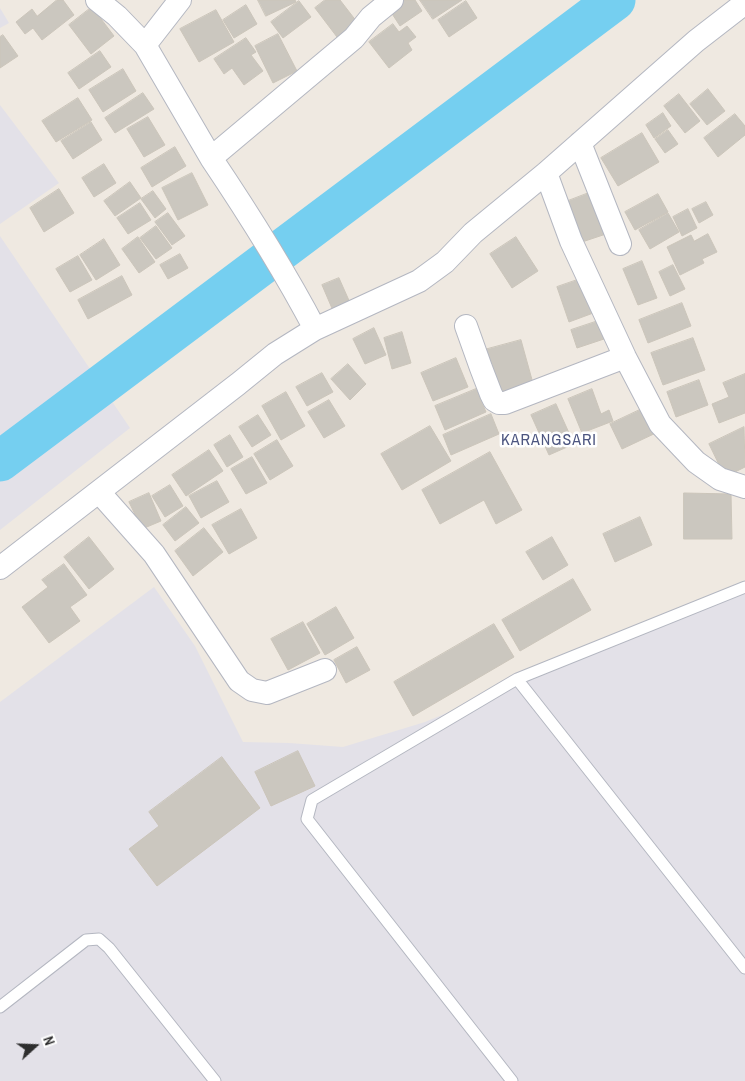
<!DOCTYPE html>
<style>
body{margin:0}
#map{position:relative;width:745px;height:1081px;overflow:hidden;background:#efe9e1;font-family:"Archivo Narrow",sans-serif}
canvas{display:block}
.north{position:absolute;left:10px;top:1021px;width:50px;height:50px;-webkit-text-stroke:4px #fff;paint-order:stroke;rotate:70deg;font-size:14px;font-weight:700;line-height:20px;text-align:center;color:#2e2e2e}
.north::after{content:'';display:block;margin:auto;width:18px;height:22px;background:#2e2e2e;clip-path:polygon(50% 0,100% 100%,50% 72%,0 100%)}
</style>
<div id="map">
<canvas width="745" height="1081"></canvas>
<div class="north">N</div>
</div>
<script>
const ctx = document.querySelector('canvas').getContext('2d');
ctx.lineJoin = 'round';
function paint(path, color) {
  ctx.fillStyle = color;
  ctx.fill(path, 'evenodd');
}
function stroke(path, color, width, dash) {
  ctx.strokeStyle = color;
  ctx.lineWidth = width;
  ctx.lineCap = dash ? 'butt' : 'round';
  ctx.setLineDash(dash || []);
  ctx.stroke(path);
}
function label(font, color, halo, rows, align = 'center') {
  ctx.font = font + ' "Archivo Narrow",sans-serif';
  ctx.lineWidth = 5;
  ctx.setLineDash([]);
  ctx.textBaseline = 'middle';
  ctx.strokeStyle = halo;
  ctx.fillStyle = color;
  for (const [text, x, y, turn = 0] of rows) {
    ctx.save();
    ctx.translate(x, y);
    ctx.rotate((+turn || 0) * Math.PI / 180);
    ctx.textAlign = isNaN(turn) ? turn : align;
    if (halo) ctx.strokeText(text, 0, 0);
    ctx.fillText(text, 0, 0);
    ctx.restore();
  }
}
paint(new Path2D(`
 M0,8L9,23L0,28Z
 M0,105L59,183L0,224Z
 M0,236L130,428L0,530Z
 M154,587L195,646L243,742L289,743L343,747L425,722L745,589V1081H0V702Z`), '#e3e1e8');
stroke(new Path2D(`
 M0,461L615,0`), '#75cff0', 41);
const building = new Path2D(`
 M57,0H63L74,15L42,40L33,28L25,34L16,22L32,9L37,16Z
 M258,0H295L296,2L266,16Z
 M325,0H340L357,22L337,37L315,8Z
 M402,0H415L422,11L400,26L389,9Z
 M420,0H462L433,19Z
 M299,1L311,17L283,38L271,22Z
 M466,1L477,18L449,37L438,20Z
 M246,5L257,24L234,38L223,20Z
 M92,7L114,36L91,54L69,25Z
 M216,10L234,42L199,62L180,29Z
 M393,24L399,32L407,26L416,37L408,43L412,50L389,68L369,42Z
 M278,34L297,71L273,83L255,46Z
 M3,35L18,56L0,68V37Z
 M246,38L256,52L251,55L263,71L244,85L232,68L224,74L214,59Z
 M100,51L111,67L79,89L68,73Z
 M123,69L136,91L103,112L89,90Z
 M708,89L725,111L707,125L690,104Z
 M143,93L154,109L115,133L105,118Z
 M679,94L700,121L685,133L664,106Z
 M78,98L92,120L56,142L42,121Z
 M663,113L671,126L654,138L646,125Z
 M735,114L745,126V135L718,157L704,138Z
 M148,117L165,145L144,157L127,129Z
 M91,122L102,140L73,159L61,141Z
 M668,130L678,144L665,153L655,139Z
 M642,133L659,162L618,186L601,158Z
 M175,147L186,166L152,187L141,168Z
 M104,164L116,183L94,197L82,178Z
 M192,173L208,205L178,220L162,188Z
 M130,182L141,198L115,216L104,201Z
 M59,189L74,213L44,232L30,208Z
 M153,191L166,209L155,218L141,199Z
 M594,191L609,233L582,242L568,201Z
 M658,194L668,212L635,230L625,212Z
 M706,202L713,215L699,223L692,209Z
 M140,203L151,220L128,234L117,218Z
 M688,209L697,228L682,236L673,217Z
 M168,213L185,236L172,245L155,222Z
 M668,213L679,232L650,249L639,230Z
 M156,226L172,248L156,259L140,238Z
 M708,234L717,252L702,259L704,263L680,275L667,247L691,235L694,241Z
 M138,237L155,262L139,273L122,249Z
 M516,237L538,271L512,288L490,254Z
 M104,239L120,265L96,280L80,255Z
 M180,254L188,268L168,279L160,265Z
 M78,256L92,280L70,292L56,269Z
 M642,261L657,298L638,305L623,269Z
 M673,265L685,289L670,296L659,272Z
 M122,276L132,295L88,319L78,300Z
 M339,278L351,305L334,313L322,285Z
 M583,278L596,312L569,322L557,287Z
 M682,303L691,326L648,343L639,320Z
 M601,320L607,338L577,348L571,330Z
 M374,328L386,355L365,364L353,339Z
 M402,332L411,363L392,369L384,338Z
 M693,338L705,370L663,385L651,353Z
 M521,340L534,387L498,397L484,350Z
 M456,358L468,387L433,401L421,373Z
 M348,364L366,384L350,400L331,379Z
 M322,373L333,392L307,406L296,387Z
 M745,374V413L719,423L712,404L729,397L723,383Z
 M699,380L708,405L676,417L667,392Z
 M476,389L486,412L445,430L435,406Z
 M592,389L601,414L609,410L613,421L582,433L568,399Z
 M286,392L305,426L281,440L262,406Z
 M329,400L345,426L324,438L308,412Z
 M556,404L574,444L549,455L531,415Z
 M646,407L658,432L622,449L610,424Z
 M491,414L499,434L451,455L443,435Z
 M258,415L271,435L252,447L239,427Z
 M430,426L451,461L402,490L381,454Z
 M744,427L745,467L725,477L709,444Z
 M230,435L243,457L227,467L214,445Z
 M277,440L293,466L270,480L254,454Z
 M209,450L223,471L186,496L172,475Z
 M490,452L522,510L496,524L484,500L440,524L422,490Z
 M252,457L267,483L246,494L231,469Z
 M217,481L229,502L201,518L189,496Z
 M170,485L183,506L165,517L152,496Z
 M149,493L161,521L142,529L129,502Z
 M684,493L731,494L732,539H684Z
 M186,507L199,523L175,541L163,525Z
 M241,509L257,538L229,554L212,525Z
 M640,517L652,545L615,562L603,534Z
 M204,528L223,552L193,576L175,551Z
 M89,537L114,569L89,589L64,557Z
 M552,537L568,565L543,580L526,552Z
 M64,564L87,595L70,607L80,621L49,643L22,607L48,587L42,580Z
 M573,579L591,610L520,651L502,620Z
 M336,607L354,638L325,655L307,624Z
 M303,622L320,653L288,670L271,639Z
 M494,624L514,657L413,716L394,682Z
 M357,647L370,670L346,683L334,660Z
 M298,751L315,786L271,806L255,772Z
 M222,757L260,808L157,886L129,849L159,826L149,812Z`);
paint(building, '#cbc7bf');
stroke(building, '#cbc5ba', 1);
const lane = new Path2D(`
 M745,587L517,679L745,968
 M0,1007L86,940L99,939L109,948L215,1081
 M512,1081L307,819L312,800L517,679`);
const street = new Path2D(`
 M97,0L117,16L145,45L211,158L354,38L371,17L392,0
 M145,45L180,0
 M580,143L620,244
 M211,158C248,213 284,270 315,329
 M546,173L571,241L625,357L660,424L696,462L720,479L745,487
 M466,326L481,368L491,394L494,400L499,403H505L625,357
 M99,492L154,554L239,681L252,690L267,693L325,670
 M0,568L238,384L275,354L315,329L419,281L445,262L473,233L546,173L696,41L745,3`);
stroke(lane, '#b4b7c1', 13);
stroke(street, '#b4b7c1', 24);
stroke(lane, '#fff', 11);
stroke(street, '#fff', 22);
ctx.letterSpacing = '1px';
label('16px', '#4d5680', '#fff', [
 ["KARANGSARI",549,441]
]);
ctx.letterSpacing = '0px';
</script>
